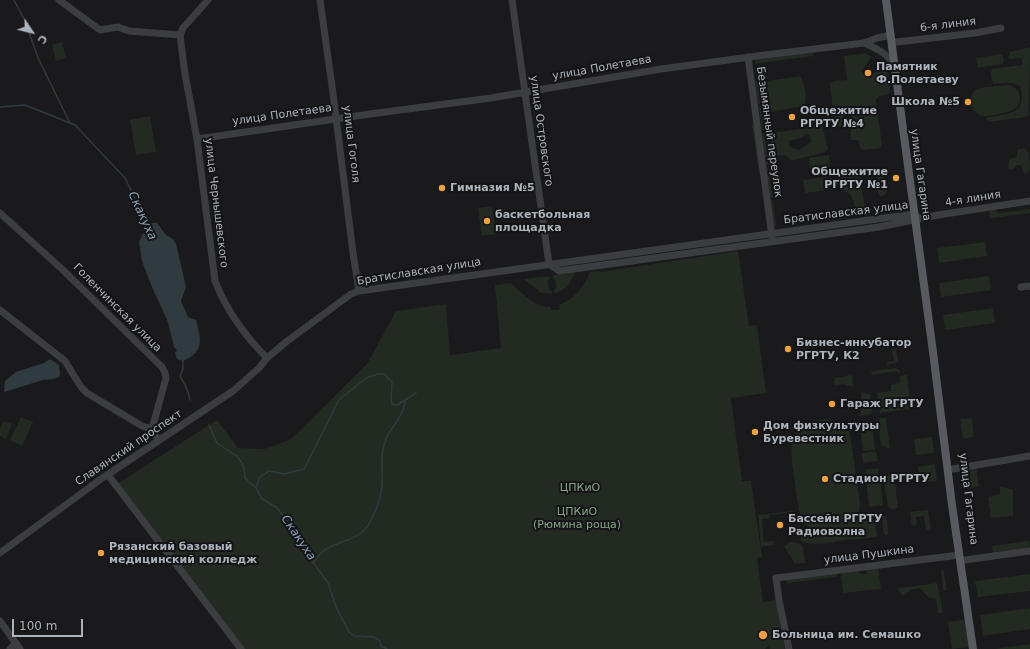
<!DOCTYPE html>
<meta charset="utf-8">
<style>
body{margin:0}
#map{position:relative;width:1030px;height:649px;overflow:hidden;background:#1a1a1c;font-family:"DejaVu Sans",sans-serif}
canvas{display:block}
.north{position:absolute;left:12px;top:12px;width:40px;height:40px;-webkit-text-stroke:3px #151517;paint-order:stroke;rotate:125deg;font-size:11px;font-weight:700;line-height:16px;text-align:center;color:#adb3bb}
.north::after{content:'';display:block;margin:auto;width:14px;height:18px;background:#adb3bb;clip-path:polygon(50% 0,100% 100%,50% 72%,0 100%)}
.scale{position:absolute;left:12px;top:619px;width:71px;height:18px;box-sizing:border-box;border:2px solid #adb3bb;border-top:0;padding-left:5px;font-size:12px;line-height:14px;white-space:nowrap;color:#adb3bb;-webkit-text-stroke:3px #151517;paint-order:stroke}
</style>
<div id="map">
<canvas width="1030" height="649"></canvas>
<div class="north">С</div>
<div class="scale">100 m</div>
</div>
<script>
const ctx = document.querySelector('canvas').getContext('2d');
ctx.lineJoin = 'round';
function paint(path, color) {
  ctx.fillStyle = color;
  ctx.fill(path, 'evenodd');
}
function stroke(path, color, width, dash) {
  ctx.strokeStyle = color;
  ctx.lineWidth = width;
  ctx.lineCap = dash ? 'butt' : 'round';
  ctx.setLineDash(dash || []);
  ctx.stroke(path);
}
function label(font, color, halo, rows, align = 'center') {
  ctx.font = font + ' "DejaVu Sans",sans-serif';
  ctx.lineWidth = 4;
  ctx.setLineDash([]);
  ctx.textBaseline = 'middle';
  ctx.strokeStyle = halo;
  ctx.fillStyle = color;
  for (const [text, x, y, turn = 0] of rows) {
    ctx.save();
    ctx.translate(x, y);
    ctx.rotate((+turn || 0) * Math.PI / 180);
    ctx.textAlign = isNaN(turn) ? turn : align;
    if (halo) ctx.strokeText(text, 0, 0);
    ctx.fillText(text, 0, 0);
    ctx.restore();
  }
}
paint(new Path2D(`
 M62,42L66,58L56,61L52,45Z
 M1030,47L1029,115L1026,117L989,122L986,118L988,117C1000,115 1021,115 1022,99C1022,95 1021,90 1020,86C1012,81 1003,83 994,84C991,80 990,74 992,69L1022,65V59L1020,58L1010,59L1008,58L1010,52Z
 M812,52L813,56L754,64L756,60Z
 M866,53L871,57L861,72L871,78L881,64L887,68L890,92L887,95L879,96L876,100L882,146L880,148L863,150L860,148L859,141L856,140H851C849,131 855,122 849,114H845L844,118L843,126H835L830,84L834,81L847,80L844,56Z
 M1001,54L1003,55L1004,62L1002,64L978,68L976,58Z
 M800,76C805,83 808,100 804,106L771,112L768,111L764,87L767,81Z
 M755,81H758L761,104H758Z
 M1007,85C1013,86 1017,88 1019,94C1026,113 996,115 984,116C972,115 965,98 976,90C982,86 1000,86 1007,85Z
 M759,106H761L765,130L762,131Z
 M150,116L156,152L136,155L130,120Z
 M752,125H754L761,174H759Z
 M821,126L823,129L828,149L825,152L791,161L786,155L774,156L773,155L770,134L772,133ZM807,134L810,136L811,142L799,150L792,148L789,145V141L797,139Z
 M762,133H764L769,164L767,165L773,197H770Z
 M1024,148L1029,153L1030,170L1026,174L1023,173L1022,167L1020,165H1017L1013,169L1010,170L1008,168L1009,159L1017,157V150Z
 M829,155L830,168L811,171L809,158Z
 M878,172L884,173L887,192L883,196H880L878,193L876,174Z
 M854,173L859,174L865,207L857,211L855,208C851,188 848,197 838,184L839,178L841,175Z
 M826,177L828,190L805,193L803,180Z
 M773,200L776,226H774L770,201Z
 M492,206L496,234L482,236L478,208Z
 M991,209H995L998,213L1030,209V213L992,218H990L989,211Z
 M985,242L987,256L939,263L937,248Z
 M738,251L749,326L757,325L766,393L731,398L742,481H751L762,557L757,558L763,602L776,600L785,649H770L768,646L765,649H243L117,484L217,420L238,448L264,449L291,439L367,364L396,311L446,304L450,355L501,348L495,285L511,283C522,293 534,307 551,307V310H556L560,309L559,305C575,298 583,289 590,272L598,271L601,272Z
 M576,272L567,287L555,294L554,289H556L555,279H553V275Z
 M549,276L550,279L548,280L549,290H551L552,294L541,293L524,279Z
 M989,276L991,290L941,297L939,283Z
 M993,308L995,323L945,330L943,315Z
 M896,349L898,362L887,365V362L894,361L892,350Z
 M896,368L899,370L900,372L898,373L897,371L872,375L871,371Z
 M852,375L853,387L844,384L835,385L834,378Z
 M907,375L911,409L880,413L877,393L891,391V385L900,383V376Z
 M861,392L870,394L872,414L860,416L862,406Z
 M21,417L33,422L22,446L10,440Z
 M881,418H886L890,449L881,445L878,421Z
 M972,418L974,437L963,439L960,419Z
 M824,419L836,421L848,428L850,434L852,448L860,503L859,512L856,520L875,519L877,537C866,538 856,539 845,540C830,542 815,547 801,541V535L813,531L805,523L801,517C797,504 796,490 794,477C790,445 785,427 824,419Z
 M3,421L12,424L6,439L0,436V428Z
 M872,422L875,450L863,451L860,424Z
 M932,437L934,453L916,455L914,439Z
 M876,451L878,461L863,463L862,453Z
 M935,464L937,481L923,482L921,480L918,467Z
 M976,467L979,487L963,489L961,475L968,469Z
 M878,468L879,476L866,478L865,470Z
 M890,473L894,475L898,508L892,509L888,507L884,480Z
 M880,478L883,505L869,507L866,479Z
 M1000,486L1013,490V516L991,518L988,497L1000,494Z
 M928,510L931,530L926,531L924,516L916,517L917,525L912,526L910,512Z
 M793,511L795,512L770,515V518L762,519L764,542L773,541L774,545L761,547L758,515Z
 M885,516L887,520L888,534L885,536L883,530V517Z
 M1029,541L1030,550L993,554L992,546Z
 M791,542L799,543L803,547L805,563L795,564L784,546Z
 M878,567L881,589L843,593L841,576L843,571L857,570L861,574H867L866,570Z
 M943,568L947,590L945,591L943,590L941,570Z
 M838,573L836,577L788,583L786,581V579Z
 M1030,574V591L978,597L975,581Z
 M937,583L943,612L941,613H938L936,599L929,598L920,588C914,589 908,590 905,595H902L898,590L899,588Z
 M1030,608V629L983,636L980,615Z
 M966,619L970,647L952,649L948,622Z
 M1030,644V649H994Z`), '#222a22');
paint(new Path2D(`
 M152,223H157L166,235L173,239L176,244L186,287L181,301L188,317L196,320C201,340 205,351 183,361L177,359L175,353L177,350L174,347L168,322L152,287L142,261L139,242L142,235L147,229L148,224Z
 M50,359L59,365L60,374L59,377L54,379L43,380L4,392L5,381L16,372L44,363Z`), '#303b40');
stroke(new Path2D(`
 M14,0L25,21L38,58L70,123
 M0,107L25,105L75,125L125,178L148,225
 M183,360V369L180,376C184,384 189,391 190,400
 M209,425L217,443L238,457L244,467L245,478L256,488L262,499L276,507L282,514L305,551L328,583L336,607L349,632L354,636L374,637L380,641L381,646L387,649
 M256,488L260,477L269,471L284,474L304,469L339,400L366,378L378,374H384L392,382L391,399L392,404L397,405L416,393
 M313,563C328,540 343,546 361,533C371,525 379,504 381,492C384,479 380,464 383,450C386,429 402,422 405,401`), '#303b40', 1.5);
stroke(new Path2D(`
 M59,0L100,30L118,27L129,31L180,35
 M320,0L332,86L353,253L359,291
 M512,0L549,264
 M180,35L185,74L197,139L215,281C226,309 245,336 267,358
 M180,35L183,28L208,0
 M897,42L975,33L1001,28
 M864,43C877,49 887,53 894,65
 M748,57L772,237
 M197,139L370,114L491,98L661,69L765,55L864,43L877,38L891,35
 M0,213L63,270L162,367L165,373L166,378L152,429L153,433L159,440
 M549,264L559,271L879,227L938,215L1030,201
 M1021,287L1030,286
 M0,310L65,361L81,387L87,393L142,426L152,429
 M953,469L1030,456
 M108,475L241,649
 M0,553L101,479L233,391L259,368L267,358L286,342L351,294L359,291L877,219L914,214L919,218
 M965,560L1030,551
 M0,621L20,649
 M10,649L16,643
 M789,649L779,600L776,578L959,555`), '#3b3d41', 7);
stroke(new Path2D(`
 M886,0L895,69L933,352L952,505L973,649`), '#575a60', 8);
for (const [x, y, r, color] of [
 [868,73,4,"#eba243"],
 [968,102,4,"#eba243"],
 [792,117,4,"#eba243"],
 [896,178,4,"#eba243"],
 [442,188,4,"#eba243"],
 [487,221,4,"#eba243"],
 [788,349,4,"#eba243"],
 [832,404,4,"#eba243"],
 [755,432,4,"#eba243"],
 [825,479,4,"#eba243"],
 [780,525,4,"#eba243"],
 [101,553,4,"#eba243"],
 [763,635,5,"#eba243"]
]) {
  const dot = new Path2D();
  dot.arc(x, y, r, 0, 2 * Math.PI);
  ctx.fillStyle = color;
  ctx.fill(dot);
  stroke(dot, '#151517', 1.5);
}
label('11px', '#adb3bb', '#151517', [
 ["6-я линия",948,25,-7],
 ["улица Полетаева",602,68,-10],
 ["улица Полетаева",282,115,-8],
 ["улица Островского",541,131,82],
 ["Безымянный переулок",769,132,82],
 ["улица Гоголя",351,144,83],
 ["улица Гагарина",920,175,82],
 ["4-я линия",973,199,-9],
 ["улица Чернышевского",216,203,83],
 ["Братиславская улица",846,213,-7],
 ["Братиславская улица",419,272,-9],
 ["Голенчинская улица",117,308,45],
 ["Славянский проспект",129,448,-34],
 ["улица Гагарина",968,499,83],
 ["улица Пушкина",869,555,-7]
]);
label('bold 11px', '#adb3bb', '#151517', [
 ["Памятник",876,67],
 ["Ф.Полетаеву",876,80],
 ["Школа №5",960,102,"right"],
 ["Общежитие",800,111],
 ["РГРТУ №4",800,124],
 ["Общежитие",888,172,"right"],
 ["РГРТУ №1",888,185,"right"],
 ["Гимназия №5",450,188],
 ["баскетбольная",495,215],
 ["площадка",495,228],
 ["Бизнес-инкубатор",796,343],
 ["РГРТУ, К2",796,356],
 ["Гараж РГРТУ",840,404],
 ["Дом физкультуры",763,426],
 ["Буревестник",763,439],
 ["Стадион РГРТУ",833,479],
 ["Бассейн РГРТУ",788,519],
 ["Радиоволна",788,532],
 ["Рязанский базовый",109,547],
 ["медицинский колледж",109,560],
 ["Больница им. Семашко",772,635]
], 'left');
label('11px', '#86a585', '#151517', [
 ["ЦПКиО",580,488],
 ["ЦПКиО",577,512],
 ["(Рюмина роща)",577,525]
]);
label('italic 12px', '#86a3b4', '#151517', [
 ["Скакуха",142,216,65],
 ["Скакуха",298,538,56]
]);
</script>
